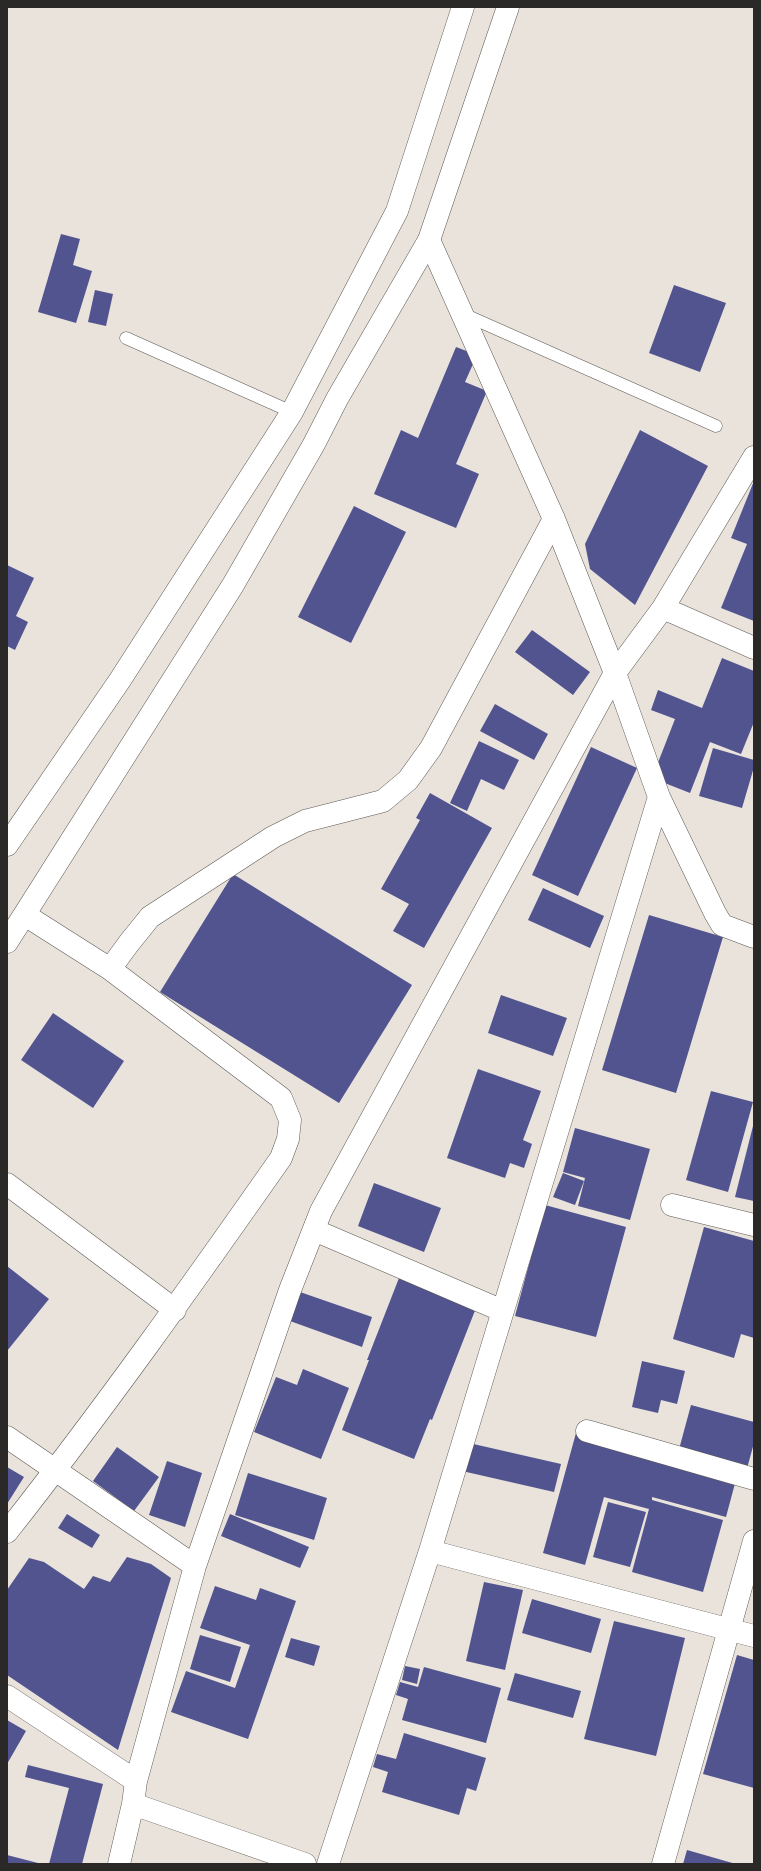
<!DOCTYPE html>
<style>
body{margin:0}
#map{position:relative;width:761px;height:1871px;overflow:hidden;background:#e9e3dc;font-family:Helvetica,sans-serif}
canvas{display:block}
.frame{position:absolute;inset:0;border:8px solid #2b2927;pointer-events:none}
</style>
<div id="map">
<canvas width="761" height="1871"></canvas>
<div class="frame"></div>
</div>
<script>
const ctx = document.querySelector('canvas').getContext('2d');
ctx.lineJoin = 'round';
function paint(path, color) {
  ctx.fillStyle = color;
  ctx.fill(path, 'evenodd');
}
function stroke(path, color, width, dash) {
  ctx.strokeStyle = color;
  ctx.lineWidth = width;
  ctx.lineCap = dash ? 'butt' : 'round';
  ctx.setLineDash(dash || []);
  ctx.stroke(path);
}
paint(new Path2D(`
 M61,234L80,239L73,265L92,271L76,323L38,312Z
 M674,285L726,303L700,372L649,353Z
 M95,290L113,294L106,326L88,322Z
 M456,347L477,355L465,382L487,391L456,464L479,474L456,528L374,494L401,430L418,438Z
 M640,430L708,466L635,605L590,569L585,544Z
 M754,481V621L721,608L747,544L731,538Z
 M354,506L406,532L351,643L298,617Z
 M7,565L34,578L16,616L28,622L15,650L7,646Z
 M532,630L590,672L573,695L515,652Z
 M722,658L754,671V722L741,754L710,742L690,793L652,778L675,719L651,710L658,690L702,708Z
 M495,704L548,734L534,760L480,731Z
 M479,741L519,760L504,790L481,779L467,811L450,803Z
 M591,747L637,768L578,896L532,875Z
 M713,748L754,760V767L742,808L699,796Z
 M430,793L492,828L424,948L393,931L409,904L381,889L420,820L416,818Z
 M233,874L412,985L339,1103L160,992Z
 M543,888L604,916L590,948L528,920Z
 M649,915L723,937L676,1093L602,1070Z
 M501,995L567,1018L553,1056L488,1033Z
 M53,1013L124,1061L93,1108L21,1060Z
 M478,1069L541,1091L523,1140L532,1144L524,1168L510,1163L505,1178L447,1158Z
 M711,1091L753,1102L728,1192L686,1180Z
 M753,1126H754V1201L735,1197Z
 M575,1128L650,1149L630,1220L578,1206L585,1178L563,1172Z
 M563,1173L584,1181L575,1205L553,1197Z
 M374,1183L441,1208L424,1252L358,1226Z
 M545,1205L626,1227L596,1337L515,1316Z
 M704,1227L754,1241V1338L741,1334L734,1358L673,1339Z
 M7,1266L49,1299L7,1351Z
 M399,1278L476,1308L432,1420L430,1419L414,1459L342,1430L369,1360H367Z
 M300,1292L372,1317L362,1347L290,1321Z
 M642,1361L685,1371L677,1404L661,1400L658,1413L632,1407Z
 M303,1369L349,1388L321,1459L254,1432L276,1377L297,1385Z
 M691,1405L754,1422V1443L746,1472L678,1453Z
 M576,1433L737,1476L726,1517L652,1497V1500L723,1520L703,1592L632,1572L649,1509L604,1497L585,1565L543,1553Z
 M469,1443L561,1464L554,1492L462,1471Z
 M117,1447L159,1477L134,1511L93,1481Z
 M167,1461L202,1473L185,1527L149,1515Z
 M7,1467L24,1477L7,1504Z
 M248,1473L327,1498L314,1540L235,1515Z
 M608,1502L646,1512L630,1567L593,1557Z
 M67,1514L100,1535L92,1548L58,1528Z
 M230,1514L309,1547L300,1568L221,1536Z
 M127,1557L151,1564L171,1578L118,1750L7,1675V1590L29,1558L44,1562L84,1589L93,1576L110,1582Z
 M484,1582L523,1590L505,1670L466,1661Z
 M215,1586L256,1600L260,1588L296,1601L248,1739L171,1712L186,1671L235,1688L250,1645L200,1628Z
 M532,1599L601,1619L591,1653L522,1633Z
 M614,1621L685,1638L656,1756L584,1739Z
 M200,1635L241,1647L230,1682L190,1669Z
 M291,1638L320,1646L314,1666L285,1657Z
 M737,1655L754,1660V1788L703,1774Z
 M405,1666L420,1669L417,1684L402,1680Z
 M424,1667L501,1688L486,1743L402,1720L408,1699L396,1695L400,1682L418,1687Z
 M515,1673L581,1691L573,1718L507,1700Z
 M7,1720L26,1731L7,1764Z
 M404,1733L486,1758L476,1791L467,1788L459,1815L382,1792L388,1772L373,1767L377,1754L396,1759Z
 M28,1765L103,1784L82,1864H49L69,1788L25,1777Z
 M687,1850L736,1864H683Z
 M7,1855L38,1863V1864H7Z`), '#52548f');
const service = new Path2D(`
 M463,314L716,426
 M126,338L292,412`);
const minor = new Path2D(`
 M429,240L554,519L615,673L659,797L715,913L722,925L754,937
 M663,608L754,648
 M25,915L110,969
 M7,1184L175,1310
 M672,1205L754,1225
 M314,1230L503,1311
 M587,1431L754,1479
 M7,1437L195,1566
 M7,1532C103,1410 192,1285 281,1158L288,1139L290,1120L281,1098L110,969L129,943L150,917L273,837L305,821L383,801L408,780L431,748L554,519
 M430,1551L754,1636
 M7,1696L136,1781
 M119,1864L133,1804
 M305,1864L133,1804L136,1781L195,1566L290,1290L321,1211L615,673L663,608L754,457
 M328,1864L430,1551L659,797
 M663,1864L754,1541`);
const secondary = new Path2D(`
 M7,845L120,680L292,412L397,211L463,7
 M7,942L233,585L314,444L337,399L429,240L508,7`);
stroke(service, '#5e5954', 13);
stroke(minor, '#5e5954', 23);
stroke(secondary, '#5e5954', 23);
stroke(service, '#fff', 12);
stroke(minor, '#fff', 22);
stroke(secondary, '#fff', 22);
</script>
